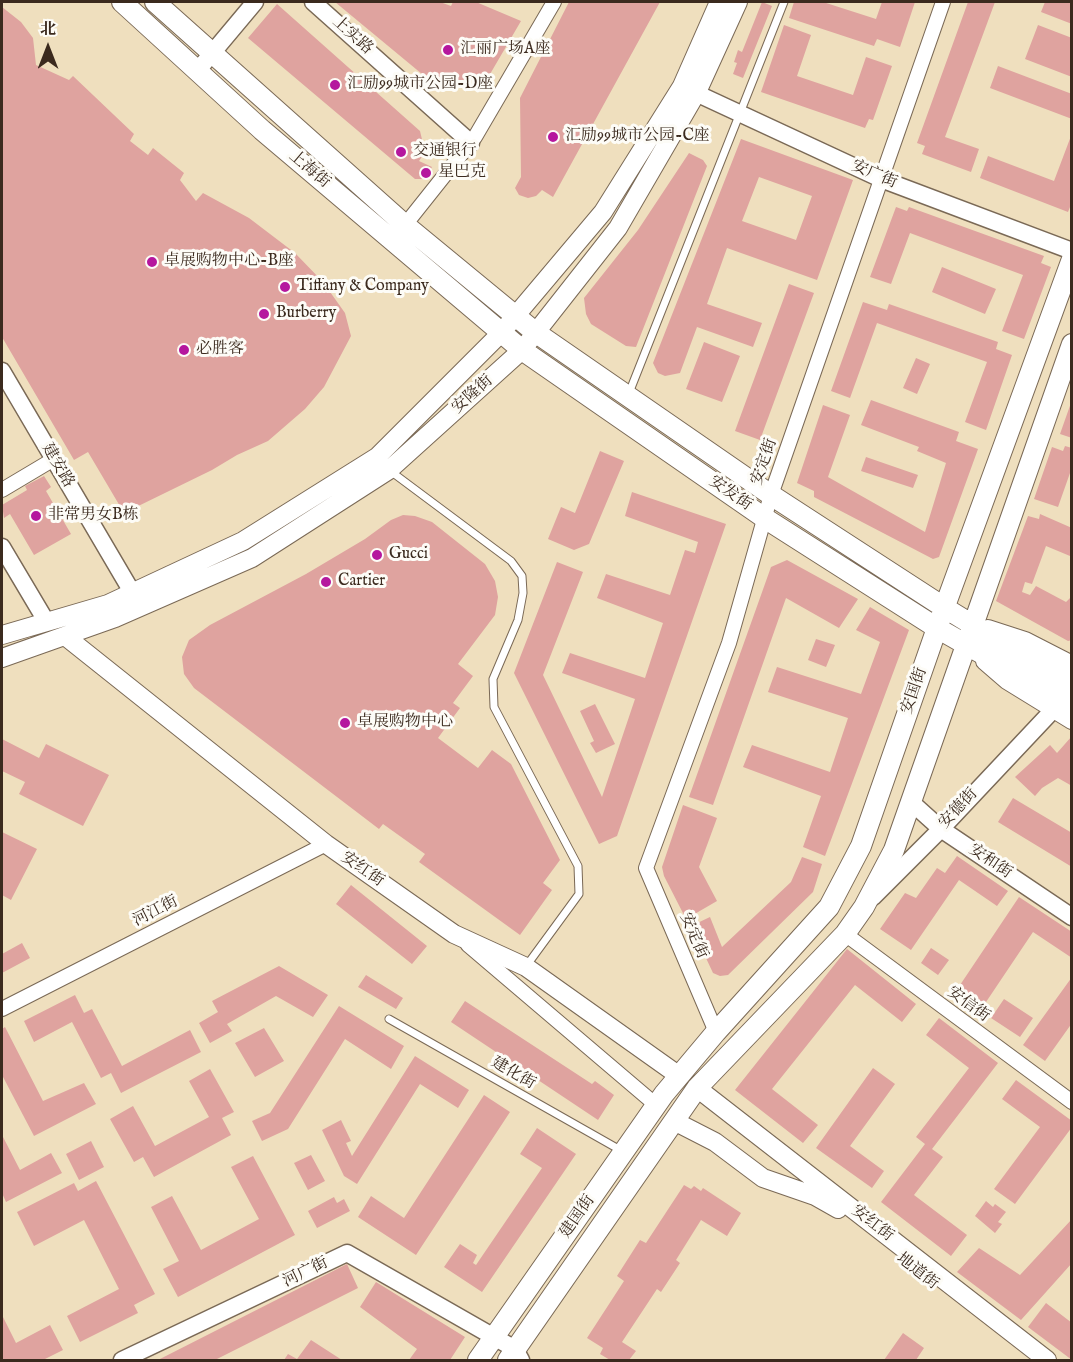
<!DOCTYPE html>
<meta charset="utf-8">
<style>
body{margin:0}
#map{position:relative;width:1073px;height:1362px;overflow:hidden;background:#efdfbe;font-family:"IM FELL English","Noto Serif SC",serif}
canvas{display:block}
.frame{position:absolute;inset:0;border:3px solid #3b2a1e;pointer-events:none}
.north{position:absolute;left:18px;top:18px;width:60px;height:60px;-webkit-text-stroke:4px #fdfcf7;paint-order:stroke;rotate:0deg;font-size:16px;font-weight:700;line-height:24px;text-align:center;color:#3b2a1e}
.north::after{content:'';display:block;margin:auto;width:21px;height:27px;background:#3b2a1e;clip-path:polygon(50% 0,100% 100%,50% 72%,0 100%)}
</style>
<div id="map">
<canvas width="1073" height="1362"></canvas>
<div class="frame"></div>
<div class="north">北</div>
</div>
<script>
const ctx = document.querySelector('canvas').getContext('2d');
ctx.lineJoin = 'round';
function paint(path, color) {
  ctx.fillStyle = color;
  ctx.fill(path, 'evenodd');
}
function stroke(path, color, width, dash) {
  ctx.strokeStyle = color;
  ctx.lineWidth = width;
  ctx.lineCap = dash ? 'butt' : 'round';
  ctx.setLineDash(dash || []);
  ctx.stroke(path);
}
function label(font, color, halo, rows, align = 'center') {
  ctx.font = font + ' "IM FELL English","Noto Serif SC",serif';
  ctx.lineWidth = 6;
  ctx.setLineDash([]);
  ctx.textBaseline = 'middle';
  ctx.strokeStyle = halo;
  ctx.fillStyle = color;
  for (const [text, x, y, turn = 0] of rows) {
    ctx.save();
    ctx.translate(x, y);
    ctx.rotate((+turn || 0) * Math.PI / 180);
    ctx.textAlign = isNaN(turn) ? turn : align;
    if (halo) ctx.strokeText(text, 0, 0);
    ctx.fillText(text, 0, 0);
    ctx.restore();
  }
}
paint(new Path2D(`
 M335,2H440L451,6L453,2H476L521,21L486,81L428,79Z
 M569,2H660L553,197L542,190L536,196L528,198L519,195L515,188L521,177L520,98Z
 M762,2L772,6L743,78L733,74L737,63L734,62L738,50L742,52Z
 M794,2H823L876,19L882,2H915L900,47L877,39L874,46L789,18Z
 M968,2H995L945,137L979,149L971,172L922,154L925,146L917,143Z
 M1045,2H1072V24L1041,12Z
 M277,4L420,131L425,152L419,161L432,167L424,179H415L248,38Z
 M2,7L21,22L33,38L36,65L69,80L73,76L134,134L130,141L148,155L153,148L184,173L180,180L196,201L203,193L249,218L295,253L323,282L345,313L351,336L324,387L305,409L268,441L237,455L212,470L124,513L88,452L74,460L2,337Z
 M784,25L811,35L797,76L853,95L866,57L892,66L873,120L869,119L865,128L761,92Z
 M1038,25L1072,38V77L1025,59Z
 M998,66L1072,94V119L990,88Z
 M1071,136L1072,202L1068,212L980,178L988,156L1054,181Z
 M741,139L853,180L817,280L727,248L707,304L762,323L753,347L697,327L680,373L665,376L658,373L653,363ZM759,177L812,196L796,240L742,221Z
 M689,153L703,160L707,166L636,347L626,346L591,324L586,314L584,298L638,230Z
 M896,207L907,211L909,207L1044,256L1041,263L1051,267L1024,339L1002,331L1023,275L910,233L891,284L870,277Z
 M942,267L996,289L985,314L932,292Z
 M789,284L814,293L760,440L735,431Z
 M863,302L887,310L889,304L998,342L996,349L1012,355L986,430L965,422L987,362L877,323L850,398L831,391Z
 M704,342L740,356L722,402L686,389Z
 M916,358L930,364L917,394L903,388Z
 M871,400L959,432L956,441L978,449L939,557L933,559L814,497V491L797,483L823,405L850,415L828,477L925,532L946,463L917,451L919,447L861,425Z
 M1072,400V438L1060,434Z
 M1065,446L1072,448V473H1070L1058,507L1034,499L1052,447L1063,451Z
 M600,451L624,461L589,544L574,550L548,539L561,507L575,513Z
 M866,457L918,475L913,488L861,471Z
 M44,476L51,487L46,491L71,534L34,555L10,514L4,518L2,505L27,490L25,486Z
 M632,492L726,524L617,836L599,844L514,673L557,562L583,572L543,675L602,797L635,699L562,673L570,653L645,678L663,623L597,598L606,574L670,595L685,550L695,553L698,542L625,516Z
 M1040,514L1072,528V551L1070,556L1046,546L1032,584L1025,582L1022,592L1030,595L1036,586L1066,602L1072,596V640L1068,641L996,601L1028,516L1039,519Z
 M403,515L415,516L432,522L485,564L495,581L498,597L495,615L458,664L473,676L453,703L460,708L438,738L478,768L492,750L511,764L560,860L543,883L552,890L520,935L419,862L425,854L383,824L379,829L194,688L184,674L182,657L189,640L210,625L306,574L365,539L391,520Z
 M787,560L858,599L839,628L786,598L713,805L689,797L771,567Z
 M870,607L909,630L825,856L803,847L821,796L743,767L752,745L830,772L848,718L768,692L777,667L861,694L880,642L856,630Z
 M816,639L835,645L826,667L808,660Z
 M595,704L615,744L596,753L590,743L594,741L580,711Z
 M1072,736V786L1058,778L1042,788L1035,796L1015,777L1050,745L1057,753Z
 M2,739L39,758L46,744L109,775L83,826L19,794L25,782L2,771Z
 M1013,798L1072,833V867L998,822Z
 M683,805L717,818L699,867L717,901L686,919L664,876L662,867Z
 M2,832L37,849L11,900L2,895Z
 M957,856L1008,891L997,906L959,880L911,950L880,929L905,893L916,898L937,868L945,873Z
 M802,857L822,864L813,892L728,975L720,976L713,973L691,926L710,917L722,947L791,882Z
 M351,885L427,946L412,964L336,904Z
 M1019,897L1072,932V958L1033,932L982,1008L956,991Z
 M22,943L30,958L2,973V954Z
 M931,948L949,960L938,975L921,963Z
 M847,949L916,1004L902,1022L855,985L772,1089L818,1125L803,1143L735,1090Z
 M279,966L328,995L313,1017L276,996L227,1024L232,1031L210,1043L199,1023L218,1012L212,1001Z
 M366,975L403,998L396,1009L358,987Z
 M1072,977V1023L1045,1061L1023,1045Z
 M75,995L84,1013L92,1009L122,1066L190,1030L201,1052L121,1093L111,1073L101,1078L72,1022L34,1042L24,1021Z
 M1004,999L1033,1018L1020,1037L991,1018Z
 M465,1001L592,1084L595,1081L614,1095L598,1120L451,1022Z
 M339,1006L404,1046L391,1069L345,1039L288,1129L262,1141L252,1121L270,1113Z
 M939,1018L998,1063L932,1149L943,1157L914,1195L967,1235L951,1256L881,1202L925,1144L916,1137L969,1068L926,1035Z
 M5,1027L43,1101L84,1083L96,1104L34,1136L2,1075V1029Z
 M264,1028L284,1061L255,1077L235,1043Z
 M415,1056L469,1090L458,1108L420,1084L357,1184L344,1176L322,1130L341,1120L351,1141L346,1143L352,1156Z
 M873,1068L895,1084L850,1146L884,1171L872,1188L816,1148Z
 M210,1069L234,1112L222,1118L231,1135L154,1177L143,1157L134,1162L110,1119L133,1106L155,1146L209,1117L189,1081Z
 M1016,1080L1072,1121V1127L1015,1204L994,1189L1040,1127L1002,1099Z
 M484,1095L510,1112L416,1255L358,1217L371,1196L404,1218Z
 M537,1128L576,1154L482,1292L444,1267L460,1244L477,1255L473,1263L476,1265L542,1168L520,1154Z
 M2,1135L20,1170L51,1153L62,1173L6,1202L2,1193Z
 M91,1141L104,1167L79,1180L66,1154Z
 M311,1155L325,1181L308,1190L294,1163Z
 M253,1156L295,1235L178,1297L163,1269L179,1261L151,1207L172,1196L201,1250L259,1219L231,1167Z
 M96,1181L155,1294L134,1305L138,1313L80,1342L67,1316L119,1289L84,1220L34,1246L17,1212L74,1183L78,1191Z
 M684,1185L691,1189L694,1186L701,1191L703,1188L741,1213L727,1236L701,1220L676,1260L680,1263L661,1292L657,1289L622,1342L636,1351L629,1360H610L600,1354L603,1348L587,1338L624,1281L617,1276L640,1240L646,1243Z
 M334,1197L337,1203L344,1199L350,1211L317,1228L308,1211Z
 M986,1201L993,1207L995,1204L1006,1212L998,1222L1002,1224L995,1233L975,1216Z
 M1072,1219V1263L1021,1320L957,1272L979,1248L1020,1275Z
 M347,1264L358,1288L215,1360H158Z
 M376,1282L465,1337L450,1360H409L417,1349L360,1307Z
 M1046,1303L1072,1323V1360L1028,1327Z
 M2,1315L16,1343L50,1325L63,1350L43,1360H2Z
 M903,1333L924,1348L916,1360H884Z
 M311,1340L342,1360H284L288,1354L297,1359Z`), '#dfa39f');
const service = new Path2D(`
 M629,393L784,2
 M389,470L511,561L522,576L523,593L518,620L493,679L494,707L578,866L579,894L527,965
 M389,1019L622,1151`);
const minor = new Path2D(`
 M405,225L475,137L554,2
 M2,490L54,459
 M845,934L1072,1102
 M468,945L656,1105
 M2,1009L326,844
 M716,1032L646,868L729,643L771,495L943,2`);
const tertiary = new Path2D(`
 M313,2L471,143
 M198,70L255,2
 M685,88L881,179L1072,251
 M2,371L132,592
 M2,547L46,621
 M911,802L941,829L1072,917
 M873,897L941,829L1053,710
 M122,1360L347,1253L515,1349L521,1360`);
const secondary = new Path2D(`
 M988,629L1025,641L1072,665
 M2,635L108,604L243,541L377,457L501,333L603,212L682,86L719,2
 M65,636L326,844L454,934L526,967L678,1075
 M2,658L115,618L252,558L389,470L522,350L618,228L697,92L738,2
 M985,661L1007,680L1072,720
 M697,1088L1047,1360
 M674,1121L715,1142L763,1178L815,1196L838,1209`);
const primary = new Path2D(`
 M122,2L262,130L522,350L766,519L937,628L1044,689
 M155,2L405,225L535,332L771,495L945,608L1002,643L1053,671
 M478,1360L664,1094L716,1032L829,907L861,846L937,628L1072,259
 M508,1360L697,1088L845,934L864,907L894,850L1072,344`);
const trunk = new Path2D(`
 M1053,671L1072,682
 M1044,689L1072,704`);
stroke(service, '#7a6956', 9);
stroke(minor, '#7a6956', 16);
stroke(tertiary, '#7a6956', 19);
stroke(secondary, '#7a6956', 20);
stroke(primary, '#7a6956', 22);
stroke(trunk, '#7a6956', 23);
stroke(service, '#fff', 7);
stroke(minor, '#fff', 14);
stroke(tertiary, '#fff', 16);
stroke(secondary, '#fff', 18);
stroke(primary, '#fff', 20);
stroke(trunk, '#fff', 21);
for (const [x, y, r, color] of [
 [448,50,6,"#b5179e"],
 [335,85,6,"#b5179e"],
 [553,137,6,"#b5179e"],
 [401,152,6,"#b5179e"],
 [426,173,6,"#b5179e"],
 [152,262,6,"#b5179e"],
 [285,287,6,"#b5179e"],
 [264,314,6,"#b5179e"],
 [184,350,6,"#b5179e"],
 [36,516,6,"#b5179e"],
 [377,555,6,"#b5179e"],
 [326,582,6,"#b5179e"],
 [345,723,6,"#b5179e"]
]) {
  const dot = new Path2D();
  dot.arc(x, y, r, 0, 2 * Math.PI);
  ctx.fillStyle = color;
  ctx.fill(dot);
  stroke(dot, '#fdfcf7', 2);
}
label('16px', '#3b2a1e', '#fdfcf7', [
 ["上实路",352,36,42],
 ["上海街",309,170,40],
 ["安广街",874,175,23],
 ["安隆街",473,395,-42],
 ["安定街",765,462,-71],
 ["建安路",57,466,60],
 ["安发街",730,494,35],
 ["安国街",915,691,-71],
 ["安德街",959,809,-47],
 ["安和街",990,862,34],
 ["安红街",362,870,35],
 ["河江街",156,912,-27],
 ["安定街",693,936,67],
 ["安信街",968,1005,36],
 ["建化街",513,1074,30],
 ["建国街",578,1217,-55],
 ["安红街",872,1224,38],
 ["地道街",917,1272,38],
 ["河广街",306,1273,-26]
]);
label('16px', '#3b2a1e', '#fdfcf7', [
 ["汇丽广场A座",460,50],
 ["汇励99城市公园-D座",347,85],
 ["汇励99城市公园-C座",565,137],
 ["交通银行",413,152],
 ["星巴克",438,173],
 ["卓展购物中心-B座",164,262],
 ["Tiffany & Company",297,287],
 ["Burberry",276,314],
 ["必胜客",196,350],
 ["非常男女B栋",48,516],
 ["Gucci",389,555],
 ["Cartier",338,582],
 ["卓展购物中心",357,723]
], 'left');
</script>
